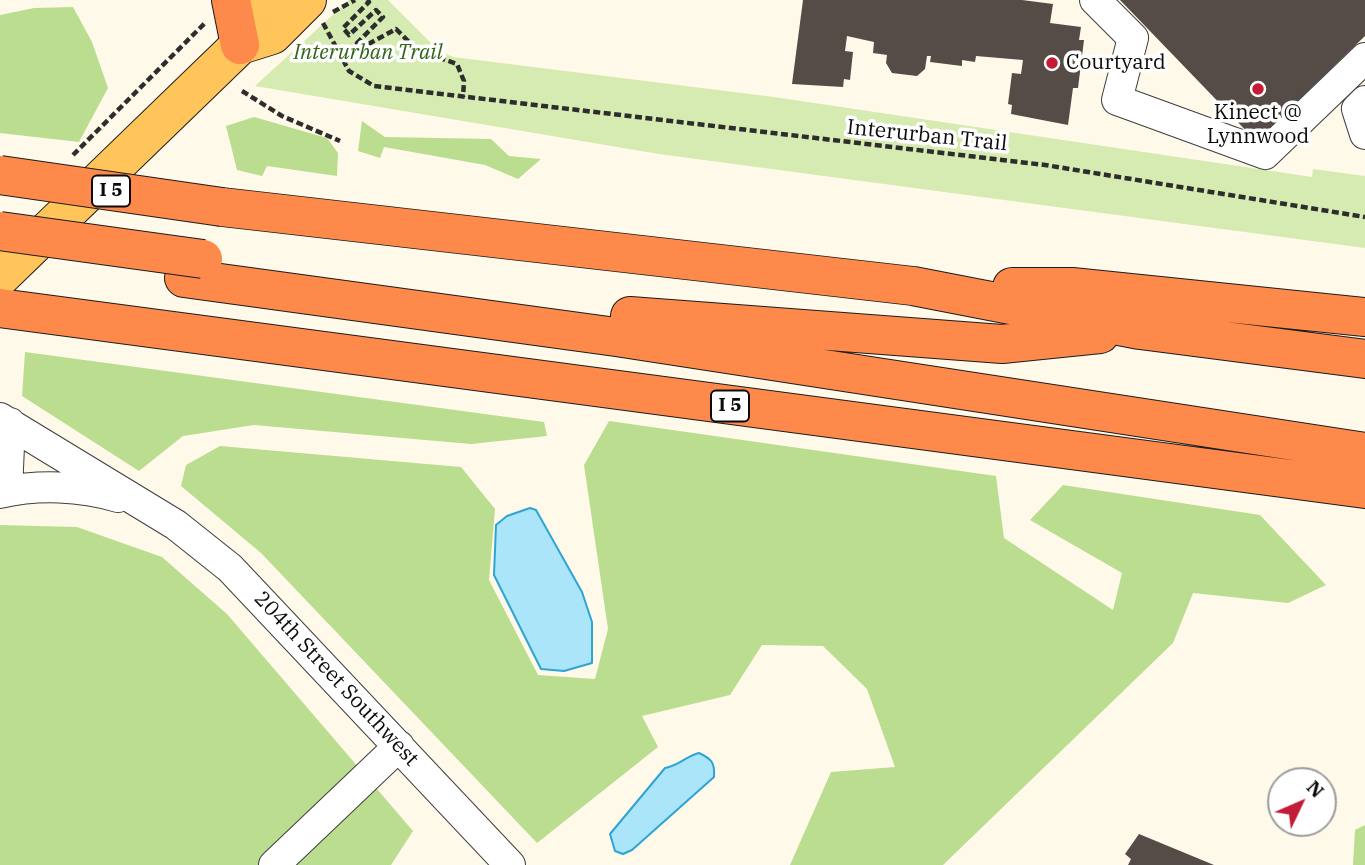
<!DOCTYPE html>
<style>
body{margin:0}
#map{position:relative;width:1365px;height:865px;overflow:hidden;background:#fff9ea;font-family:"IBM Plex Serif",serif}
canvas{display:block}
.north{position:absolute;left:1267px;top:767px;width:70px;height:70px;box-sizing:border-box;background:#fff;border:2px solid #9d9d9d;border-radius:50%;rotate:46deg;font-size:19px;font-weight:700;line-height:28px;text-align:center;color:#0b0b0b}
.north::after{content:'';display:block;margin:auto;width:24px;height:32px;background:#c31c36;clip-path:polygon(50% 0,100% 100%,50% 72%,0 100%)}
</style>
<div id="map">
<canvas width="1365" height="865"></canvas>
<div class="north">N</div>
</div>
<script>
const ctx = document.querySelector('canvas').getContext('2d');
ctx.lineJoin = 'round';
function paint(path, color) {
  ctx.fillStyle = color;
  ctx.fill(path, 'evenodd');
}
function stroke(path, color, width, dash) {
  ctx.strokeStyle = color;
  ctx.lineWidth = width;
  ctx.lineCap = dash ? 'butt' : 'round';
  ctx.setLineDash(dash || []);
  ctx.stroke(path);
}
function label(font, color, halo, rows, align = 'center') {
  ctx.font = font + ' "IBM Plex Serif",serif';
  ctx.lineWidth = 7;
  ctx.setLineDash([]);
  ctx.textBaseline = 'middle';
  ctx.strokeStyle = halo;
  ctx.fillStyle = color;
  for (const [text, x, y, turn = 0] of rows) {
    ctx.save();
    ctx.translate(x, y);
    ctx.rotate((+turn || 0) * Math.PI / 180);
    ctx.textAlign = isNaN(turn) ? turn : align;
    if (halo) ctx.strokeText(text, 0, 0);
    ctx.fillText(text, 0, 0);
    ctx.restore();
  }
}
paint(new Path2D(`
 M349,0H388L438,50L453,57L774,97L1312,177L1313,169L1365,176V248L659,154L255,86Z`), '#d6ebb2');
paint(new Path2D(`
 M73,7L92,42L108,88L79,142L0,133V15L34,8Z
 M254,117L327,138L338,153L337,176L267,166L262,176L237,170L226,126Z
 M362,121L385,137L491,139L509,156L541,159L518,179L485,165L384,147L380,158L358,151Z
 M25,352L544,422L547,436L471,444L254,425L183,436L139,471L22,396Z
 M609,421L996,476L1004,538L1113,610L1122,573L1030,520L1063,485L1260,515L1326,585L1288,603L1193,593L1173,643L943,865H790L831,772L895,767L867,689L823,646L762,645L730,695L642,716L658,747L537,843L261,553L181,486L186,465L220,446L461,467L495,509L489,580L538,675L595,679L608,629L584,465Z
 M0,525L77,527L162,557L227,614L413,831L391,865H0Z
 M1365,825V865H1353L1355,830Z`), '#bbdd90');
const water = new Path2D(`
 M530,508L536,510L582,592L592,622V663L564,671L541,669L494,575L496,525L507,516Z
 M699,753C712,759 715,763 714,777L632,850L623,854L615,851L610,834L665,768C679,766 686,756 699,753Z`);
paint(water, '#abe5fa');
stroke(water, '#2ea4d5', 2);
paint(new Path2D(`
 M803,0H1022L1053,4L1050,23L1081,27L1079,40H1084L1078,88H1073L1068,125L1011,114L1012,105L1008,104L1012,73L1021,74L1023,60L976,56L975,62L962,60V66L930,62L931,56H927L925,69L917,76L892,73L886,63L887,55L873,53L874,42L847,36L845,51L853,52L850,80L844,79L843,87L792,84Z
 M1120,0H1365V36L1256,141Z
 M1139,834L1214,865H1128L1131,859L1125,854Z`), '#554b47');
const minor = new Path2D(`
 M1095,0L1133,38L1117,100L1265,154L1365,58
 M1365,101L1357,109L1365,134
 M0,418L176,525L230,568L510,865
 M7,491L10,423
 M0,493C38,484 81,486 118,497
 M274,865L399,746`);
const major = new Path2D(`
 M240,45L272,35L307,0
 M0,277L240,45L256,5L261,0`);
const highway = new Path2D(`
 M231,0L240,45
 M222,207L913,286L1140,330L1365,359
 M184,278L616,337L1365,452
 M1012,287H1072L1365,317
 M0,308L1365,489
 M630,316L1002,344L1100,334`);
stroke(minor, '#3e3e3e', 32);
stroke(major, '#1c1c1c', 40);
stroke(highway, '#1c1c1c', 40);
stroke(new Path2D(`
 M367,0L369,2L343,28L349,35L376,10L383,17L357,43L361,48L396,29L417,50L457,64L464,81L463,97
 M333,12L355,0
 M323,23L349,71L374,86L1045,165L1365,217
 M242,91L282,116L340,141
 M73,155L205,23`), '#2d2d2d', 4.5, [7, 3.5]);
stroke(minor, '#fff', 30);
stroke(major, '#ffc55a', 38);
stroke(highway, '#fd894a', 38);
const highwayBridge = new Path2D(`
 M0,175L222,207
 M0,231L203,259`);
stroke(highwayBridge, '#1c1c1c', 40, []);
stroke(highwayBridge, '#fd894a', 38);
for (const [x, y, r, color] of [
 [1052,63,7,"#c31c36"],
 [1258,89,7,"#c31c36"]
]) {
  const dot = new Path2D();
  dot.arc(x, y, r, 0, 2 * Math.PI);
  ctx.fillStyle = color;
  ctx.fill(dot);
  stroke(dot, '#fff', 2.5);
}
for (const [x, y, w] of [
 [111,191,38],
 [730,406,38]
]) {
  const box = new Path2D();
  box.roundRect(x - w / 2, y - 15.5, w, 31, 5);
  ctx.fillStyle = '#fff';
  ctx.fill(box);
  stroke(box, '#0b0b0b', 2);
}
label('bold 19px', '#0b0b0b', null, [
 ["I 5",111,191],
 ["I 5",730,406]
]);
label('italic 21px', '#316619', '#fff', [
 ["Interurban Trail",368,53]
]);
label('21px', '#0b0b0b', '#fff', [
 ["Courtyard",1066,63],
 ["Kinect @",1258,113,"center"],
 ["Lynnwood",1258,137,"center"]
], 'left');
label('21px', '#0b0b0b', '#fff', [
 ["Interurban Trail",927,136,6],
 ["204th Street Southwest",336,679,47]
]);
</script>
